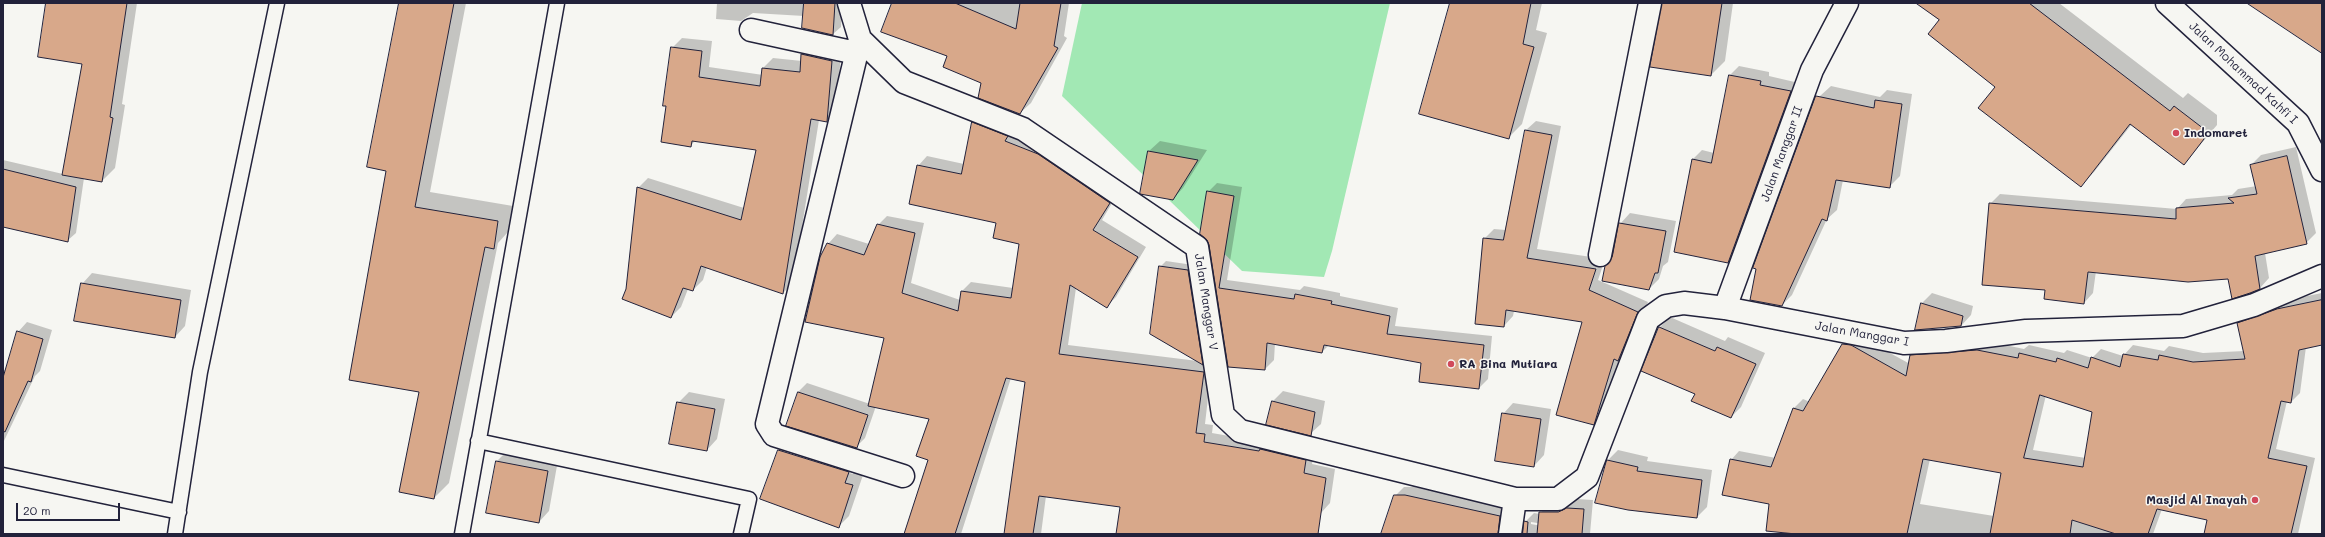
<!DOCTYPE html>
<style>
body{margin:0}
#map{position:relative;width:2325px;height:537px;overflow:hidden;background:#f6f6f2;font-family:Mali,sans-serif}
canvas{display:block}
.frame{position:absolute;inset:0;border:4px solid #22223b;pointer-events:none}
.scale{position:absolute;left:16px;top:503px;width:104px;height:18px;box-sizing:border-box;border:2px solid #22223b;border-top:0;padding-left:5px;font-size:12px;line-height:14px;white-space:nowrap;color:#22223b;-webkit-text-stroke:3px #f6f6f2;paint-order:stroke}
</style>
<div id="map">
<canvas width="2325" height="537"></canvas>
<div class="frame"></div>
<div class="scale">20 m</div>
</div>
<script>
const ctx = document.querySelector('canvas').getContext('2d');
ctx.lineJoin = 'round';
function paint(path, color) {
  ctx.fillStyle = color;
  ctx.fill(path, 'evenodd');
}
function stroke(path, color, width, dash) {
  ctx.strokeStyle = color;
  ctx.lineWidth = width;
  ctx.lineCap = dash ? 'butt' : 'round';
  ctx.setLineDash(dash || []);
  ctx.stroke(path);
}
function label(font, color, halo, rows, align = 'center') {
  ctx.font = font + ' Mali,sans-serif';
  ctx.lineWidth = 3;
  ctx.setLineDash([]);
  ctx.textBaseline = 'middle';
  ctx.strokeStyle = halo;
  ctx.fillStyle = color;
  for (const [text, x, y, turn = 0] of rows) {
    ctx.save();
    ctx.translate(x, y);
    ctx.rotate((+turn || 0) * Math.PI / 180);
    ctx.textAlign = isNaN(turn) ? turn : align;
    if (halo) ctx.strokeText(text, 0, 0);
    ctx.fillText(text, 0, 0);
    ctx.restore();
  }
}
paint(new Path2D(`
 M1082,3H1390L1332,251L1324,277L1242,271L1062,96Z`), '#a2e8b4');
paint(new Path2D(`
 M47,3H137L122,104L125,105L115,168L102,181L84,178L76,233L67,241L3,226V160L63,174L83,63Z
 M400,3H466L430,192L513,206L508,232L498,243L449,483L434,498L420,391L387,170Z
 M717,3H842L841,27L833,34L804,16L753,13L741,21L716,19Z
 M893,3H1069L1064,36L1067,38L1031,103L1020,113L948,55Z
 M1451,3H1542L1536,30L1547,33L1522,124L1508,138Z
 M1663,3H1733L1725,61L1711,75Z
 M1918,3H2059L2183,98L2188,93L2217,115V125L2184,164L2132,124L2094,172L2081,186L1940,20Z
 M682,38L712,41L709,67L763,75V68L773,58L802,61V54L812,44L841,51L837,111L827,121L819,120L793,283L783,293L707,267L703,280L693,290L688,289L681,307L671,317L627,289L638,188L648,178L744,208L757,149L695,141L690,146L667,105L672,48Z
 M1739,66L1769,72V76L1799,83L1737,253L1728,262L1675,251L1693,159L1702,150L1714,153L1730,75Z
 M1831,86L1880,97L1887,90L1912,94L1900,176L1889,187L1843,180L1837,210L1827,219L1792,295L1782,305L1819,101L1820,96Z
 M983,114L1118,193L1102,220L1146,247L1116,297L1106,307L1076,288L1068,345L1198,361L1160,267L1166,261L1193,265L1212,363L1205,424L1213,425L1212,433L1315,451L1312,464L1335,469L1330,503L1321,513L1287,534H1117L1121,506L1046,496L1041,534H1005L1026,381L1011,378L961,534H905L929,460L930,418L876,406L865,438L856,447L788,425L798,392L807,383L870,404L885,338L828,244L837,234L869,244L878,225L887,216L924,223L911,283L960,300L962,291L971,282L1013,288L1020,243L997,222L918,166L927,156L964,164L973,123Z
 M1536,121L1561,126L1537,249L1605,259L1598,280L1648,302L1628,350L1621,357L1603,414L1593,424L1583,322L1514,311L1513,316L1504,326L1484,239L1494,229L1506,230L1526,130Z
 M1160,141L1207,150L1183,188L1173,199L1149,151Z
 M2296,147L2316,233L2306,243L2265,253L2269,278L2260,288L2228,278L2096,271L2093,293L2084,303L2046,289L1990,204L2000,194L2177,209L2186,199L2232,195L2238,189L2257,186L2251,165L2261,155Z
 M1217,183L1242,187L1227,280L1300,290L1304,286L1340,293V296L1398,308L1395,326L1492,336L1488,379L1479,388L1422,363L1329,345L1322,352L1275,343L1274,360L1265,369L1229,366L1210,245L1208,192Z
 M1630,213L1676,221L1668,262L1663,266L1659,279L1649,289L1613,258L1620,224Z
 M92,273L191,290L185,326L175,337L82,284Z
 M1932,293L1973,306L1971,315L1961,326L1922,303Z
 M2322,293V344L2306,347L2300,393L2291,402L2287,401L2276,449L2315,458L2298,534H2205L2208,519L2162,509L2153,534H1814L1770,504L1731,460L1739,451L1776,458L1794,408L1803,399L1810,402L1843,344L1852,335L1861,337L1910,364L1911,356L1920,347L1986,341L2024,349L2029,345L2064,353L2067,350L2092,358L2101,349L2123,356L2133,345L2164,351L2169,346L2203,353L2244,351L2238,323L2247,314L2287,300ZM2046,395L2093,411L2086,458L2033,450ZM1930,459L2002,472L1994,516L1920,504Z
 M1670,317L1725,341L1728,337L1765,353L1741,407L1731,417L1696,394L1643,371L1660,327Z
 M27,322L52,330L40,371L35,376L3,443V369L6,371L18,332Z
 M1283,391L1325,401L1321,424L1310,434L1267,424L1273,401Z
 M689,392L725,399L717,439L707,450L678,403Z
 M1513,403L1551,409L1544,455L1534,466L1503,414Z
 M790,440L863,475L849,516L838,527L761,498L779,450ZM783,450L854,472L853,474L783,452Z
 M1618,450L1648,457L1647,461L1712,470L1707,507L1697,517L1597,502L1608,460Z
 M507,451L558,460L549,511L539,522L496,462Z
 M1404,487H1414L1508,507L1511,534H1382L1395,496Z
 M1577,499L1593,500L1590,534H1523L1525,522L1534,513L1540,514L1549,503H1568ZM1531,522L1543,524L1542,526L1531,524Z`), '#0003');
const building = new Path2D(`
 M46,3H127L110,117L113,118L102,182L62,175L82,64L38,57Z
 M399,3H454L415,207L498,221L494,249L485,247L434,499L399,492L419,392L349,380L386,171L367,167Z
 M804,3H835L833,35L802,28Z
 M892,3H955L1016,29L1020,3H1061L1054,46L1058,48L1020,114L978,98L981,83L943,67L947,56L881,32Z
 M1450,3H1531L1523,44L1534,47L1509,139L1419,114Z
 M1662,3H1722L1711,76L1650,67Z
 M1916,3H2029L2170,111L2174,106L2204,129V139L2184,165L2130,124L2081,187L1978,108L1995,87L1928,34L1939,20Z
 M2247,3H2322V53Z
 M671,47L702,51L699,77L760,86L762,68L800,72L801,54L832,61L827,122L811,119L783,294L701,266L693,291L683,288L671,318L622,299L626,289L637,187L741,220L756,150L692,141L691,147L661,142L666,106H663Z
 M1729,75L1761,81L1760,85L1791,91L1728,263L1674,252L1692,159L1711,163Z
 M1816,96L1874,108L1875,100L1902,104L1890,188L1836,180L1827,221L1822,219L1782,306L1750,300L1756,269L1753,268Z
 M972,122L1008,136L1005,141L1038,154L1110,203L1093,230L1138,257L1107,308L1070,285L1059,354L1204,372L1196,433L1205,434L1204,442L1259,451L1260,449L1306,460L1304,473L1326,478L1318,534H1116L1120,507L1039,496L1033,534H1004L1025,382L1006,378L955,534H904L928,460L916,456L929,419L868,406L884,338L805,322L820,257L827,243L864,255L877,224L915,233L902,293L958,311L961,291L1011,298L1019,244L993,238L996,223L909,204L917,165L961,174Z
 M1525,130L1552,135L1527,258L1596,269L1589,290L1638,312L1618,361L1614,359L1594,425L1556,415L1582,322L1506,310L1504,327L1475,324L1483,238L1503,240Z
 M1148,151L1198,160L1173,200L1140,194Z
 M2287,156L2307,244L2255,256L2260,289L2250,293L2232,299L2228,279L2188,282L2088,272L2084,304L2044,299L2045,290L1982,285L1989,203L2176,219V208L2234,203L2228,198L2257,194L2250,165Z
 M3,169L76,187L68,242L3,227Z
 M1207,191L1234,196L1219,288L1294,299L1295,294L1332,301L1331,304L1390,316L1387,334L1484,345L1479,389L1419,382L1421,363L1324,345L1322,353L1267,343L1265,370L1228,367L1209,245L1207,240L1200,234Z
 M1619,223L1666,231L1658,273H1655L1649,290L1602,281L1605,266L1612,257Z
 M1159,266L1188,270L1203,365L1150,334Z
 M81,283L181,300L175,338L74,321Z
 M2322,300V345L2299,350L2291,403L2281,401L2268,458L2307,466L2291,534H2204L2207,520L2157,509L2148,534H2116L2072,520L2070,534H1990L2001,473L1923,459L1907,534H1796L1766,531L1769,504L1722,495L1730,459L1771,467L1793,408L1803,411L1842,344L1851,345L1906,376L1910,355L1977,350L2018,358L2019,353L2056,362L2057,358L2088,368L2091,357L2120,367L2123,354L2158,360L2159,355L2193,362L2245,359L2237,323L2277,309ZM2040,395L2092,412L2083,467L2024,458Z
 M1921,303L1963,316L1961,326L1915,330Z
 M1659,327L1715,351L1717,347L1756,364L1731,418L1691,401L1695,394L1641,371Z
 M17,331L43,339L31,382L28,381L5,432L3,431V378Z
 M798,392L868,415L857,448L786,426Z
 M1272,401L1315,412L1311,436L1266,425Z
 M677,402L715,409L707,451L669,444Z
 M1502,413L1541,419L1534,467L1495,461Z
 M778,450L849,472L845,483L853,485L839,528L760,499Z
 M1607,460L1638,467L1637,471L1702,480L1697,518L1628,510L1595,503Z
 M496,461L548,471L539,523L486,513Z
 M1394,495H1405L1500,516L1498,534H1381Z
 M1567,508L1584,509L1582,534H1537L1539,512H1558Z
 M1524,521L1528,522L1527,534H1523Z`);
paint(building, '#d8a88a');
stroke(building, '#22223b', 1);
const lane = new Path2D(`
 M478,441L749,499L741,534
 M3,475L179,512
 M175,534L200,372L277,3
 M462,534L557,3`);
const street = new Path2D(`
 M849,3L860,39L904,82L1023,129L1197,247L1223,415L1240,431L1515,499H1558L1587,477L1648,319L1666,306L1684,303L1725,308L1904,343L1946,341L2026,331L2183,326L2254,305L2322,276
 M751,30L856,53
 M860,39L767,424L774,435L903,476
 M1600,255L1650,3
 M1725,308L1812,70L1847,3
 M1510,534L1515,499`);
const secondary = new Path2D(`
 M2167,3L2298,123L2322,170`);
stroke(lane, '#22223b', 17);
stroke(street, '#22223b', 25);
stroke(secondary, '#22223b', 25);
stroke(lane, '#f6f6f2', 14);
stroke(street, '#f6f6f2', 22);
stroke(secondary, '#f6f6f2', 22);
for (const [x, y, r, color] of [
 [2176,133,4,"#d1495b"],
 [1451,364,4,"#d1495b"],
 [2255,500,4,"#d1495b"]
]) {
  const dot = new Path2D();
  dot.arc(x, y, r, 0, 2 * Math.PI);
  ctx.fillStyle = color;
  ctx.fill(dot);
  stroke(dot, '#f6f6f2', 1.5);
}
label('12px', '#22223b', '#f6f6f2', [
 ["Jalan Mohammad Kahfi I",2243,73,43],
 ["Jalan Manggar II",1782,154,-70],
 ["Jalan Manggar V",1206,302,81],
 ["Jalan Manggar I",1862,334,10]
]);
label('bold 12px', '#22223b', '#f6f6f2', [
 ["Indomaret",2184,133],
 ["RA Bina Mutiara",1459,364],
 ["Masjid Al Inayah",2247,500,"right"]
], 'left');
</script>
